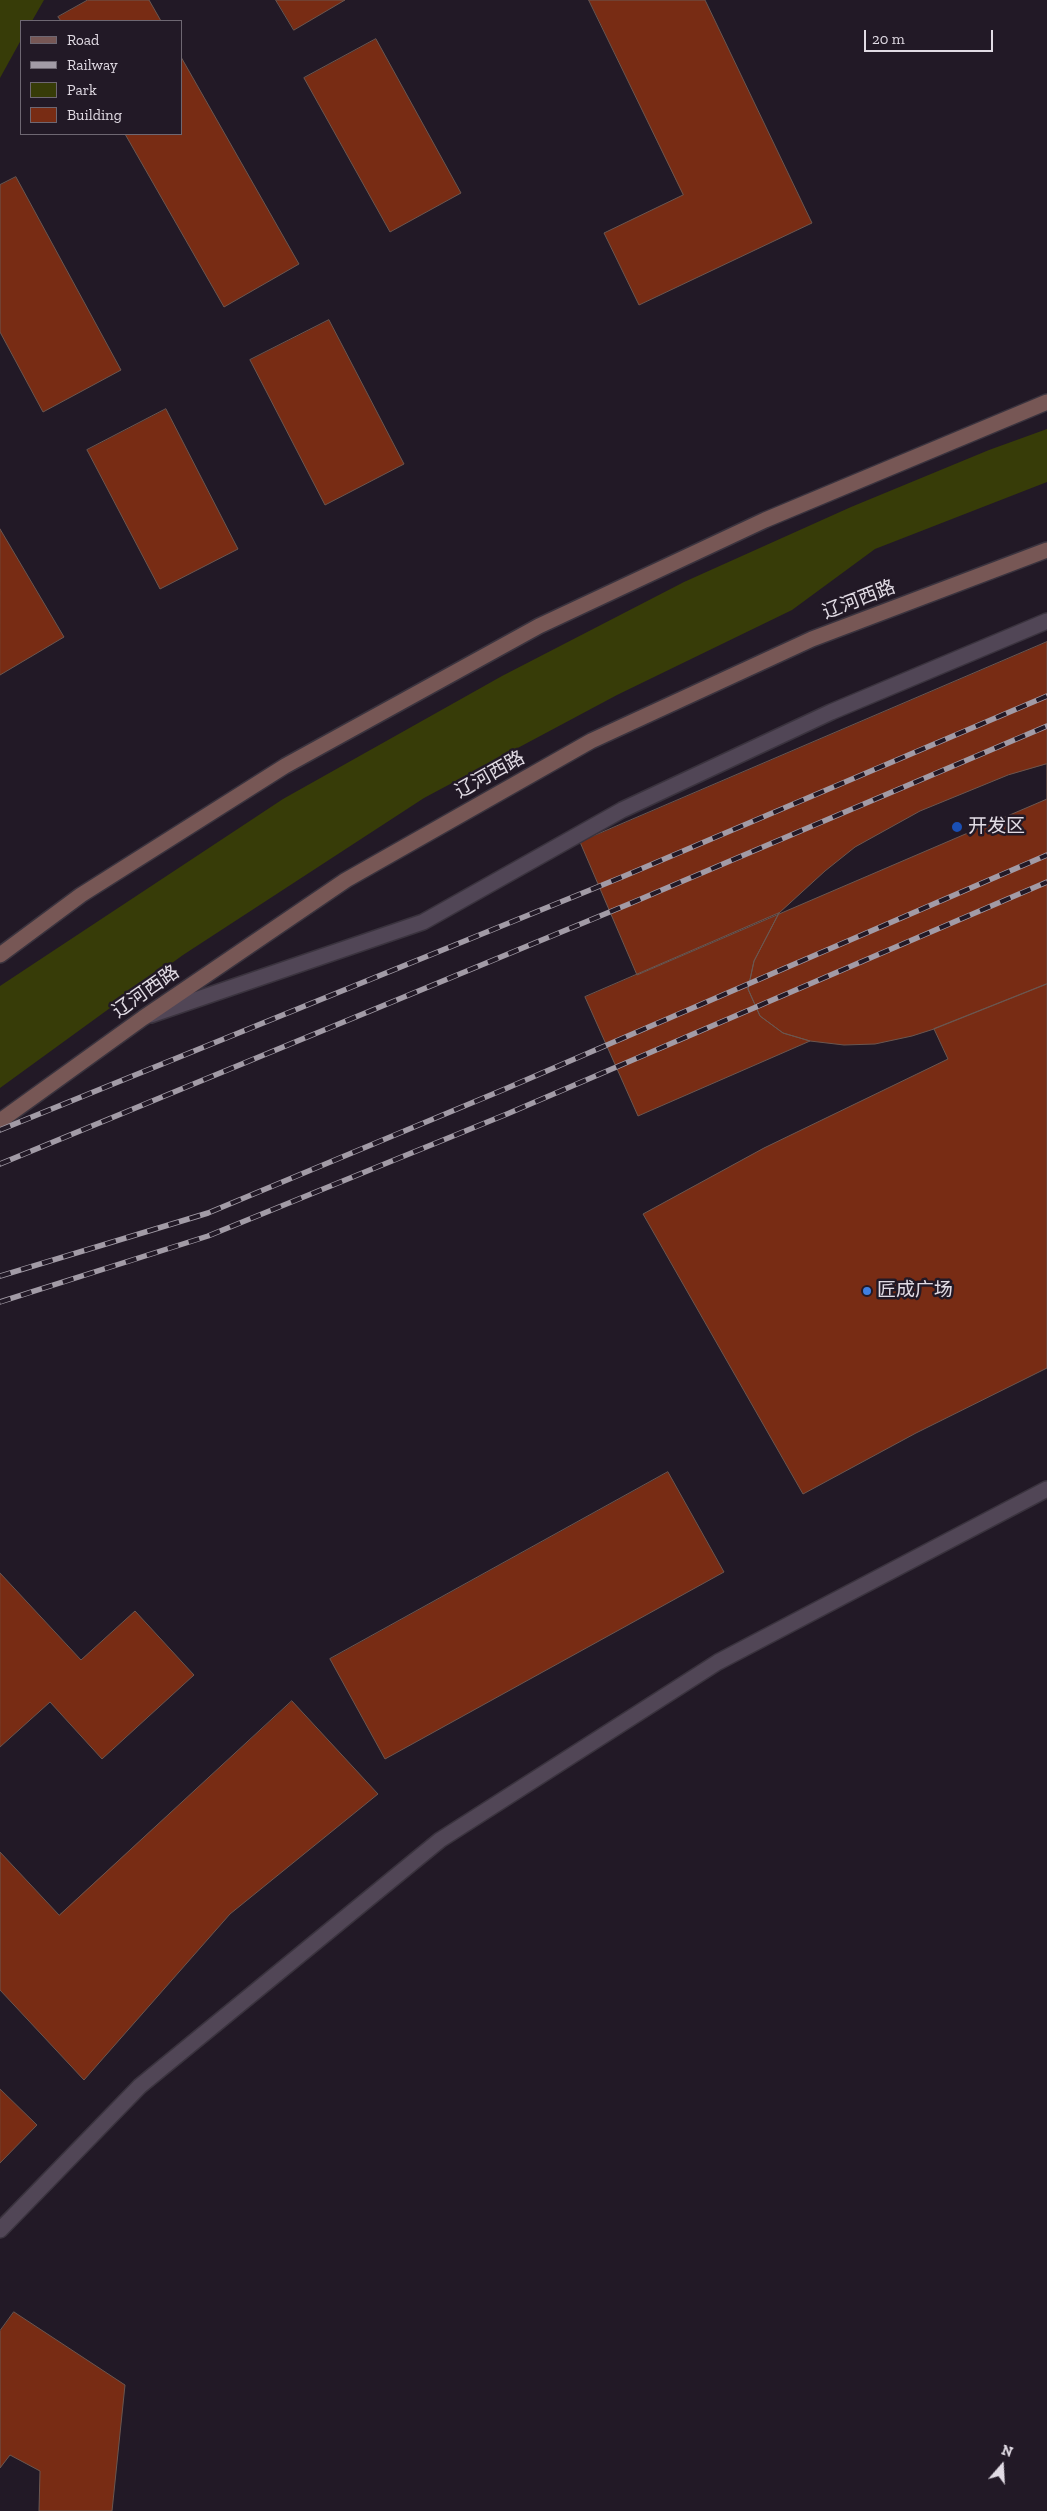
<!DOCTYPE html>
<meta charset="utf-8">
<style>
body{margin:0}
#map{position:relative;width:1047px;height:2511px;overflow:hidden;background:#221926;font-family:"Zilla Slab",serif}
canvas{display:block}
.legend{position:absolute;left:20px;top:20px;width:162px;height:115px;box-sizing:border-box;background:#221926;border:1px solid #6e6772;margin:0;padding:6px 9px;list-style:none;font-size:15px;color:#e1dbe4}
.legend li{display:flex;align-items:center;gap:10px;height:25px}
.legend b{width:25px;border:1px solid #6e6772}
.north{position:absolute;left:977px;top:2441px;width:50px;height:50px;-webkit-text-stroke:4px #221926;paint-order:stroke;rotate:19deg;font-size:14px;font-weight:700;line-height:20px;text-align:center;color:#e1dbe4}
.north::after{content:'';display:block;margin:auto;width:18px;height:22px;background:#e1dbe4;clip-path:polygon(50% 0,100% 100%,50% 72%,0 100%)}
.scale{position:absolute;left:864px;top:30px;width:129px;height:22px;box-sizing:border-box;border:2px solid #e1dbe4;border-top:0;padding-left:6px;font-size:15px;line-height:18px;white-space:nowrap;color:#e1dbe4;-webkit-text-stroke:4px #221926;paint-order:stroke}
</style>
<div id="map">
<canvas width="1047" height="2511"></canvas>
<ul class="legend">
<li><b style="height:6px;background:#775755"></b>Road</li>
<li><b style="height:6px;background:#a29ba6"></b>Railway</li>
<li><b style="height:14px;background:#373c08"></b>Park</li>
<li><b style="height:14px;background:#782c14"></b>Building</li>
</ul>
<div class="north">N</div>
<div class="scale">20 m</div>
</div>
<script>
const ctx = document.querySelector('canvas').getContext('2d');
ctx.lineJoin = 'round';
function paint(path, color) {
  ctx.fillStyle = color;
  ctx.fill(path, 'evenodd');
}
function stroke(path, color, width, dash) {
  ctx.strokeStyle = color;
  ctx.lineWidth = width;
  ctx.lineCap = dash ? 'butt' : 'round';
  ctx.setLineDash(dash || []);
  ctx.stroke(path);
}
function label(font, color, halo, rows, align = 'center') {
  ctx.font = font + ' "Zilla Slab","Noto Sans SC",serif';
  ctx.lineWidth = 5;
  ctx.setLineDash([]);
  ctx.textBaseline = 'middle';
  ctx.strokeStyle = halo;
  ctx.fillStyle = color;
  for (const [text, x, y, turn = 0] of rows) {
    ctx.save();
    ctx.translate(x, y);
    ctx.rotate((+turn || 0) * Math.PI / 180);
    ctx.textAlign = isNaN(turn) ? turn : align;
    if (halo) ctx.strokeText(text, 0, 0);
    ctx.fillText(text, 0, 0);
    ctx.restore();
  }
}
paint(new Path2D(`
 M0,0H44L32,21H21V40L0,78Z
 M1047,429V482L875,549L792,610L617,695L424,798L183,955L0,1088V986L283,799L502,676L684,582L851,507L989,450Z`), '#373c08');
const building = new Path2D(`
 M88,0H149L161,21H61L58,17Z
 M276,0H345L294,30Z
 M589,0H705L812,223L639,305L604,233L683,195Z
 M376,39L461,193L390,232L304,78Z
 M181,57L299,264L224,307L125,134H181Z
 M16,177L121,370L43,412L0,332V185Z
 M329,320L404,464L325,505L250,360Z
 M166,409L238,549L160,589L87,450Z
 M0,529L64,637L0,675Z
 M1047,642V799L637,975L580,842Z
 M1047,764V984L934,1029L912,1036L875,1044L844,1045L810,1041L783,1033L760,1016L748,989L754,961L779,913L825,871L855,847L920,811L1008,775Z
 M779,913L754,961L748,989L760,1016L783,1033L810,1041L638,1116L585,997Z
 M1047,984V1368L916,1433L803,1494L643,1214L764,1148L948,1059L934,1029Z
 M668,1472L724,1572L385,1759L330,1659Z
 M0,1573L81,1660L135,1611L194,1675L102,1759L50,1702L0,1747Z
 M292,1701L378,1794L230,1914L84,2080L0,1990V1852L59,1915Z
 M0,2089L37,2125L0,2163Z
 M14,2312L125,2385L112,2511H39L40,2471L10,2455L0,2468V2331Z`);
paint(building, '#782c14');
stroke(building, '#6b5750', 1);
const service = new Path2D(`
 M151,1015L423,922L622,810L831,712L1047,621`);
const minor = new Path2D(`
 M0,2230L140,2086L440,1840L718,1662L1047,1489`);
const secondary = new Path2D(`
 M0,955L81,895L285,766L539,626L765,520L1047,402
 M0,1121L143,1018L346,880L591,741L812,639L1047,550`);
stroke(service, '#3a333e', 18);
stroke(minor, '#3a333e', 18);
stroke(secondary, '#3a333e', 18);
stroke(service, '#514656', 15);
stroke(minor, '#514656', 15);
stroke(secondary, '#775755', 15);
const rail = new Path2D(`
 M0,1130L622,877L1047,696
 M0,1164L629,904L1047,726
 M0,1276L208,1213L505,1089L1047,855
 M0,1302L208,1236L507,1114L1047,882`);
stroke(rail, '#a29ba6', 5.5);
stroke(rail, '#221926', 4, [11]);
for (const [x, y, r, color] of [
 [957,827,6,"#1a4fb4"],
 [867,1291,5,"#3f7fe0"]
]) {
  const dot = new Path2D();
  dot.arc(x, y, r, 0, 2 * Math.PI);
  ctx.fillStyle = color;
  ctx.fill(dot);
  stroke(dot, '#221926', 2);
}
label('19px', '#e1dbe4', '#221926', [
 ["辽河西路",859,600,-21],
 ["辽河西路",490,775,-29],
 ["辽河西路",146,992,-35]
]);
label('19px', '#e1dbe4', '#221926', [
 ["开发区",968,827],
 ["匠成广场",877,1291]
], 'left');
</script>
